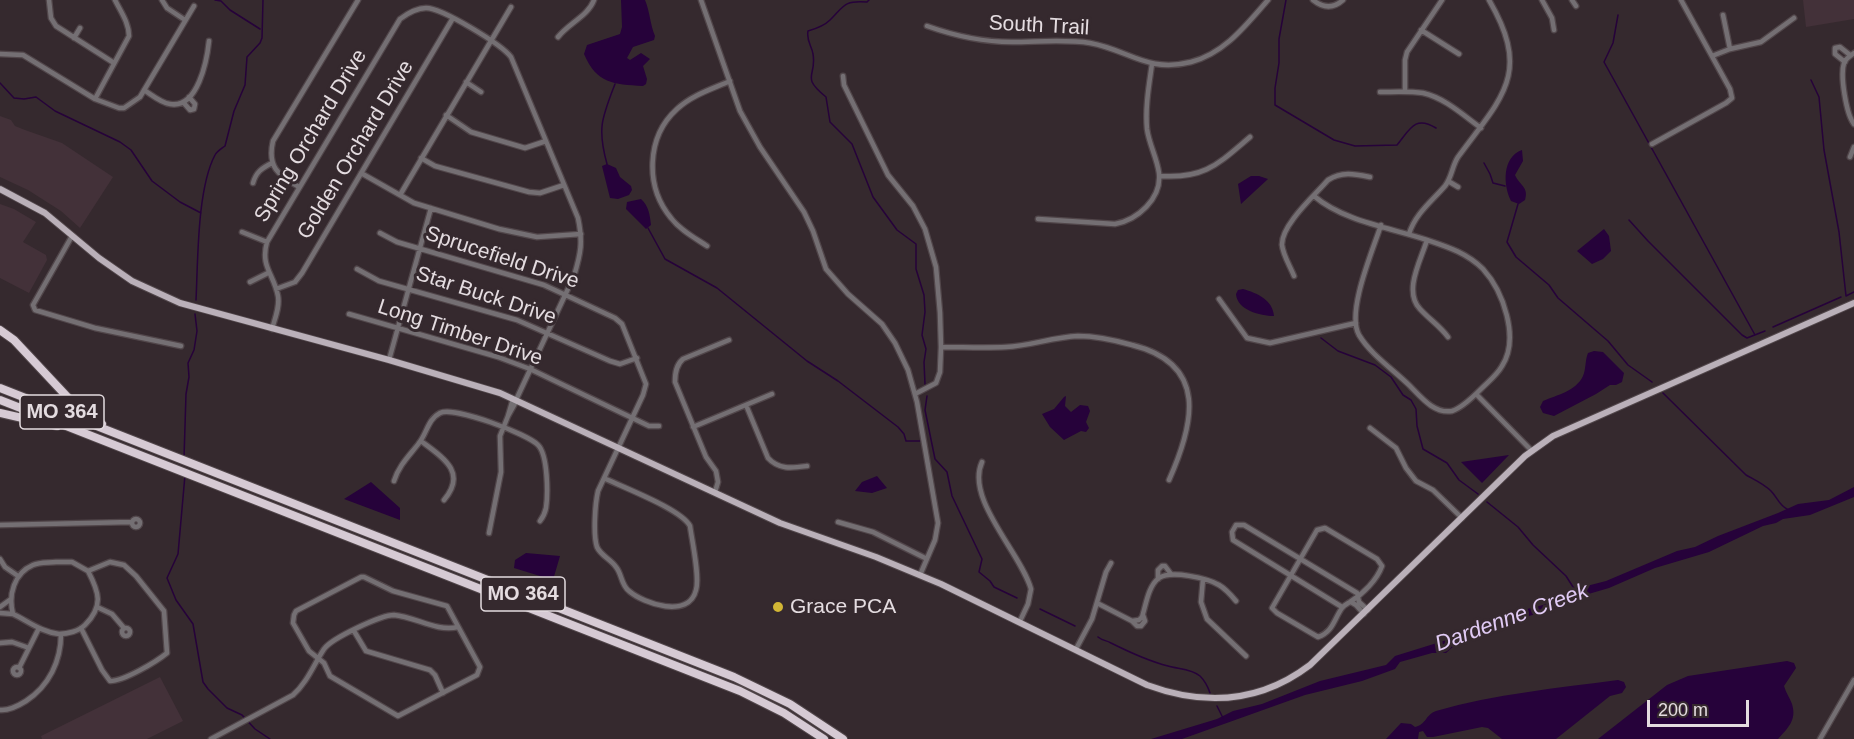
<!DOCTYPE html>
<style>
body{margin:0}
#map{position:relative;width:1854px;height:739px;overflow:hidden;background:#35292e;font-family:Arial,sans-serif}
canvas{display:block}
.scale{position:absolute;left:1647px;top:700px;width:102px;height:27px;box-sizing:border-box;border:3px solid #e4dce0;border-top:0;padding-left:8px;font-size:18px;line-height:21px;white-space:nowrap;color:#e4dce0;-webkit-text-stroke:4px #35292e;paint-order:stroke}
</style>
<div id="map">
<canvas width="1854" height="739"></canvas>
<div class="scale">200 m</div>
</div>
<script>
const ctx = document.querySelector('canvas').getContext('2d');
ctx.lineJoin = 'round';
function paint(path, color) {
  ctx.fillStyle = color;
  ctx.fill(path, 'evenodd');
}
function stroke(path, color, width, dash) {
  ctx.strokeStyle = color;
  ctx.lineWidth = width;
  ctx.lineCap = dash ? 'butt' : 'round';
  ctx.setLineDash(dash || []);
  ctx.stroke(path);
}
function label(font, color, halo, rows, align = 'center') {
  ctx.font = font + ' Arial,sans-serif';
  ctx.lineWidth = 6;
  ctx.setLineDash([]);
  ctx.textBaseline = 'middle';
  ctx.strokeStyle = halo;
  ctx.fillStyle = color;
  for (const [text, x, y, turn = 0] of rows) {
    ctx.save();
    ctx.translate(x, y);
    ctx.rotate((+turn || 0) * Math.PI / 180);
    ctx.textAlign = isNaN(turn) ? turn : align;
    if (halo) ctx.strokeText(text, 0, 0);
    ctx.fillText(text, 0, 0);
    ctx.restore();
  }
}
paint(new Path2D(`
 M1803,0H1854V19L1806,27Z
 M0,116L11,120L15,126L25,130L62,143L113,177L80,228L61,211L28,190L0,177Z
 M0,204L14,209L36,222L23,242L46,255L47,260L29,293L0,278Z
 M160,677L183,721L147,739H42L41,736Z`), '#433139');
paint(new Path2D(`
 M621,0H645C650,12 650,24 655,36L654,40L633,47L627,58L630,60L641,53L650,59L643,66L647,79L646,84L643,86C613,84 597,84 584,54L587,45L620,34L622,27Z
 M1522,150L1523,161L1515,175C1520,186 1529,187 1525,200L1519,204L1511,201C1503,185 1502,157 1522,150Z
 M607,164L616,168L620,177L631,186L632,190L629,195L618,199L610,198L602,166Z
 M1251,176H1259L1268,179L1241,204L1238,184Z
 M641,199C649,206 650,216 651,225L646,229L626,209L627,202Z
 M1604,229L1609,236L1611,251L1603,259L1592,264L1577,251Z
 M1243,289C1257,293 1273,300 1274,316C1260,316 1237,310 1236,294L1238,290Z
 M1594,351L1603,352L1624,373L1622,382L1616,385H1610L1596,394L1554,416L1543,413L1540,407L1543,401C1557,395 1576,391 1583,376C1586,369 1585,360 1588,353Z
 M1066,396L1065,406L1071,412L1080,405L1088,406L1090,411L1086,422L1089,428L1086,432L1081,431L1064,440L1050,427L1042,414L1054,409L1064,397Z
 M1509,455L1482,483L1461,462Z
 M877,476L887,488L872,493L855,491L862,482Z
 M371,482L400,508V520L344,499Z
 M1854,487V497L1810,515L1783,519L1776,523L1763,526L1709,552L1655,568L1609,588L1568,600L1556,608L1482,630L1463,638L1446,653H1432L1400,662L1395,669L1362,681L1305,695L1182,739H1151L1217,719L1233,711L1262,704L1320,681L1386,665L1395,656L1453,638L1473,626L1519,611L1543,605L1575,589L1606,581L1677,551L1695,547L1718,536L1778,513L1798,504L1829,500Z
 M526,553L560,556L553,580L514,568L515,560Z
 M1787,661L1794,663L1796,668L1784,686C1786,693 1790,698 1792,704C1797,720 1788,728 1778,739H1598L1667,685L1688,676Z
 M1618,680L1624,682L1626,687L1622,693L1610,696L1556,739H1502L1488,728L1482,727L1433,737H1427L1423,731L1419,732L1418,739H1386L1401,723L1411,724L1415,727C1426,725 1426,714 1436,711C1495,694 1558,688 1618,680Z`), '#26023a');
stroke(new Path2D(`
 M215,0L221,1L230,10L260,29
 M869,0L867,2C844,0 844,6 830,20C824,26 815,29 808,31C806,41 812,46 813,54C817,77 800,76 826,97L830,122L852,144L873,197L897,230L916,244V269L924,295L925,312L922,335L926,349L924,362L925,384
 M1286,0L1279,39V63L1275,88V105L1334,140L1355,146L1397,145C1410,129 1415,115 1436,128
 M1618,15L1613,43L1604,62L1755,335
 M1811,80L1819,97L1824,150L1839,232L1846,296L1854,292
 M0,83L14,98L24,99L36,97L55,111L120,142L131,150L152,181L180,202L201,213
 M1484,163L1490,174L1493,183L1505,186
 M607,164C597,128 602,118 615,84
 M1518,204L1507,242L1516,257L1549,285L1558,298L1608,341L1628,365L1652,382
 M1629,220L1648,241L1742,335L1747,338L1765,331
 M648,228L665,259L717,288L807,361L838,381L898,427L904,434L906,441H920
 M196,300C198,261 197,189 215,155C217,151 221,149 225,146L234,111L245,85L247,57L260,43L262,38L263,0
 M1773,327L1841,297
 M1321,338L1338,351L1375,365L1391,377L1403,395L1411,400L1416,409L1417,426L1423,449L1447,463L1459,480L1478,494
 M1663,393L1746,475C1755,480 1764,484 1771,491C1777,497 1779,505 1787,509
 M927,396L925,410L935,459L947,472L952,496L982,559L979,572L990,581L994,587L1017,598
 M184,458L186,394L189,377L188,363L194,350L197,331L195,314
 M185,475L178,554L167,578L176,600L193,624L203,682L208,689L227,708L242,715L255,729L270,739
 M1487,502L1518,527L1533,545L1566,576L1575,590
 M1040,609L1075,626
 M1098,637C1103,641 1106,640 1111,643C1129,652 1148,661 1168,666C1178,669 1192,669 1200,676C1205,681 1208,687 1210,693
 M1217,706L1223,718`), '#26023a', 1.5);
const minor = new Path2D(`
 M49,0L51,18L56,26L114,63
 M162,0L167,8L185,20
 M701,0L740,111L760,147L804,212L813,231L826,269L848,294L882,324L895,343L908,370L917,402L938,523L935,540L920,575
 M1313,0C1323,8 1333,9 1343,0
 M1542,0L1552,18L1554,30
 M1572,0L1576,6
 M1723,15L1730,49
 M927,26C955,36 982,42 1012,42C1037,42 1065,39 1090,43C1129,50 1147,73 1191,62C1225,53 1246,25 1268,0
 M1421,30L1459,54
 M558,37C569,23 588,16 594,0
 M74,38L80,28
 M1854,53C1850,56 1846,58 1844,63C1840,75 1846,114 1854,124
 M0,54L23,55L95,99L119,108H124L140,97L194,6
 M1712,56L1730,49L1761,42L1794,18
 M1845,62L1835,54V48L1840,47L1850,55
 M843,76L844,85L888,175L913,206L925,229L936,267L940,313L941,347L940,372L936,383L915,394
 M466,82L481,92
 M144,90C152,95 161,103 170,104C198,109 207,60 209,41
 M1380,92C1394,92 1409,91 1423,93C1445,98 1463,115 1481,128
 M1405,92V60L1407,52L1442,0
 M95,99L129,36C129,23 121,12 115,0
 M183,102L190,110L194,109L195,104L189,97
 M446,115L471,132L525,148L546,141
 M1652,144L1726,103L1732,98L1730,89L1681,0
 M1850,157L1854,147
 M421,158L435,166L529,192L540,193L564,185
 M361,173L414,203L499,229L537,237L581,234
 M1160,176C1205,179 1218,164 1250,137
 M1448,181L1458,187
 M253,183C256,172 262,168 272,163
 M299,187C278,175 267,167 273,141L358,0
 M400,195L511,7
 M1314,196C1343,221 1391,228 1427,240C1448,247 1467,253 1483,269C1503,291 1520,338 1502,366C1497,375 1488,382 1481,389C1473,397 1462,408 1452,411C1434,414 1421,397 1410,386C1394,370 1371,355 1359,335C1346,312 1373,250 1381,225
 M1038,219L1115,224C1137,220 1162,199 1159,173C1157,158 1149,144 1147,129C1145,107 1149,85 1152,64
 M242,232L267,242
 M380,233L397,242L544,285L615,318L622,324L646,384L643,395L598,491C595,504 593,535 597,547C601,556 611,559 616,567C622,574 621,585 629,591C644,604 689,619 696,590C700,577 692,541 690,526C681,509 624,488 604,478
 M1409,234C1415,214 1432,201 1445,186C1452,177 1452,166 1458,157C1502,97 1532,74 1489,0
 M72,236L33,305L35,310L95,328L181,346
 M1427,240C1421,260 1403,291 1420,309C1429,319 1440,326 1448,337
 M707,246C695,238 680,230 671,218C645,187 646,137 677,109C692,95 712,89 730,81
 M357,269L379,281L517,320L610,361L620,364L637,358
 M1294,276C1290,266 1283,255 1282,245C1281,225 1315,195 1328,180C1342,171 1355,174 1370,177
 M250,282L268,273
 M276,289L295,282L302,273L453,18
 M1219,299L1247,338L1270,343L1356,323
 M349,314L498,357L530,369L649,426H659
 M272,329C275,318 280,307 278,296C274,274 260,267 267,242L400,19C408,13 416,8 426,8C442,8 501,44 511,57L578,218C583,242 581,253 574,276L516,400
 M941,347C963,347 984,348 1006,347C1030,346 1053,337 1078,336C1097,336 1114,340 1132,345C1209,364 1194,424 1169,480
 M389,360L431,208
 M1476,394L1531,450
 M746,405L768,458C779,470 792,468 807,466
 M508,416L513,399
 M693,427L772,394
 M1370,428L1396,448L1406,468L1416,481L1433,490L1462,518
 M421,441C442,457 468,472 444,500
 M982,462C965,499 1021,553 1031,589L1028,604L1020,621
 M394,481C399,465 410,455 419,443C427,433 428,419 440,413C454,406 528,434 538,445C548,455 548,494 546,508C545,513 543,517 540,521
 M715,492L718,482L716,471L706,457L675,382C675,373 676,365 683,359L729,340
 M132 523a4 4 0 1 1 8 0a4 4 0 1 1-8 0Z
 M838,522L873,532L927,559
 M0,525L132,522
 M1325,528L1377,559L1382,566C1377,580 1363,594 1350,602C1347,604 1344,605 1342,608C1334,619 1333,632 1318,637L1277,613L1272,608L1317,530Z
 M489,533L501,472L500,436L508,416L517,400
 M0,559L5,567L18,576
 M56,562H72L88,571C99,592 104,606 85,625C79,631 68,634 59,634C41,632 28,621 13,614C8,595 14,573 33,565C40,562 49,563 56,562Z
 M361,577H364L393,591L447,606L480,667L477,675L398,716L330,676L324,663L309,651L293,623L294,615L296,611Z
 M1158,579V570L1162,566H1165L1171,574
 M1203,579L1201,602L1207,619L1246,656
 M1351,602L1356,605L1364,614
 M1097,603L1132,621L1139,620L1142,617C1146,605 1148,586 1159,578C1171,570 1207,578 1219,585C1226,589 1231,595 1236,601
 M0,607L11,599
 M97,607L112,614L124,628
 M1342,607L1233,540L1232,532L1236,525H1244L1357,593L1359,602L1368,610
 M0,613L13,614
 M1132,621L1137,626H1141L1145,621L1143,615
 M122 632a4 4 0 1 1 8 0a4 4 0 1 1-8 0Z
 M81,628L102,670L110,681C124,681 156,662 167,653L164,611L136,576L124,565L110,562L88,571
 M354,631L366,651L430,670L435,675L443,693
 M0,643L12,642L29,648
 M1076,649L1092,619L1106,572L1111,563
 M13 671a4 4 0 1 1 8 0a4 4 0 1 1-8 0Z
 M19,668L39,628
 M0,710C9,711 18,706 26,701C49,686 61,661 61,634
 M211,739L293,695C307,683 314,664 324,649C332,638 381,615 394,615C416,617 436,632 458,627
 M1820,739L1854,680`);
const major = new Path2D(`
 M0,189L45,213L99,258L132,281L180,303L389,360L500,393L780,523L876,557L941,584L1147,685C1204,706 1260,703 1310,665L1525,456L1553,436L1854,303`);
const highway = new Path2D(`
 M0,330L14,340L73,403L102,424
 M0,388L734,677L790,704L843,739
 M0,400L740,691L784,713L824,739
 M0,413L57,426`);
stroke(minor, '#51464a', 7);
stroke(major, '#51464a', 8);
stroke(highway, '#51464a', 10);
stroke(minor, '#746f73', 4.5);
stroke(major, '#bab0b9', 6);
stroke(highway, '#d6cad4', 8);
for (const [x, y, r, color] of [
 [778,607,6,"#d2b635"]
]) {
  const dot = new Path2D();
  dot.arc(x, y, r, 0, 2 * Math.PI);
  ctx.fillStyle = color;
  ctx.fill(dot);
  stroke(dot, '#35292e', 2);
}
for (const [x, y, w] of [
 [62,412,84],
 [523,594,84]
]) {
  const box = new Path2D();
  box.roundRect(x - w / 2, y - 17, w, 34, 4.5);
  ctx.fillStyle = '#35292e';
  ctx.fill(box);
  stroke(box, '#e4dce0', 1.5);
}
label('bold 20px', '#e4dce0', null, [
 ["MO 364",62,412],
 ["MO 364",523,594]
]);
label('21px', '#e4dce0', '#35292e', [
 ["South Trail",1039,26,3],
 ["Spring Orchard Drive",311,136,-59],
 ["Golden Orchard Drive",356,150,-59],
 ["Sprucefield Drive",502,258,18],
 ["Star Buck Drive",486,296,18],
 ["Long Timber Drive",460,333,18]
]);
label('21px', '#e4dce0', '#35292e', [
 ["Grace PCA",790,607]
], 'left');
label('italic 22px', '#e1cbf5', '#35292e', [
 ["Dardenne Creek",1512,618,-20]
]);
</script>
